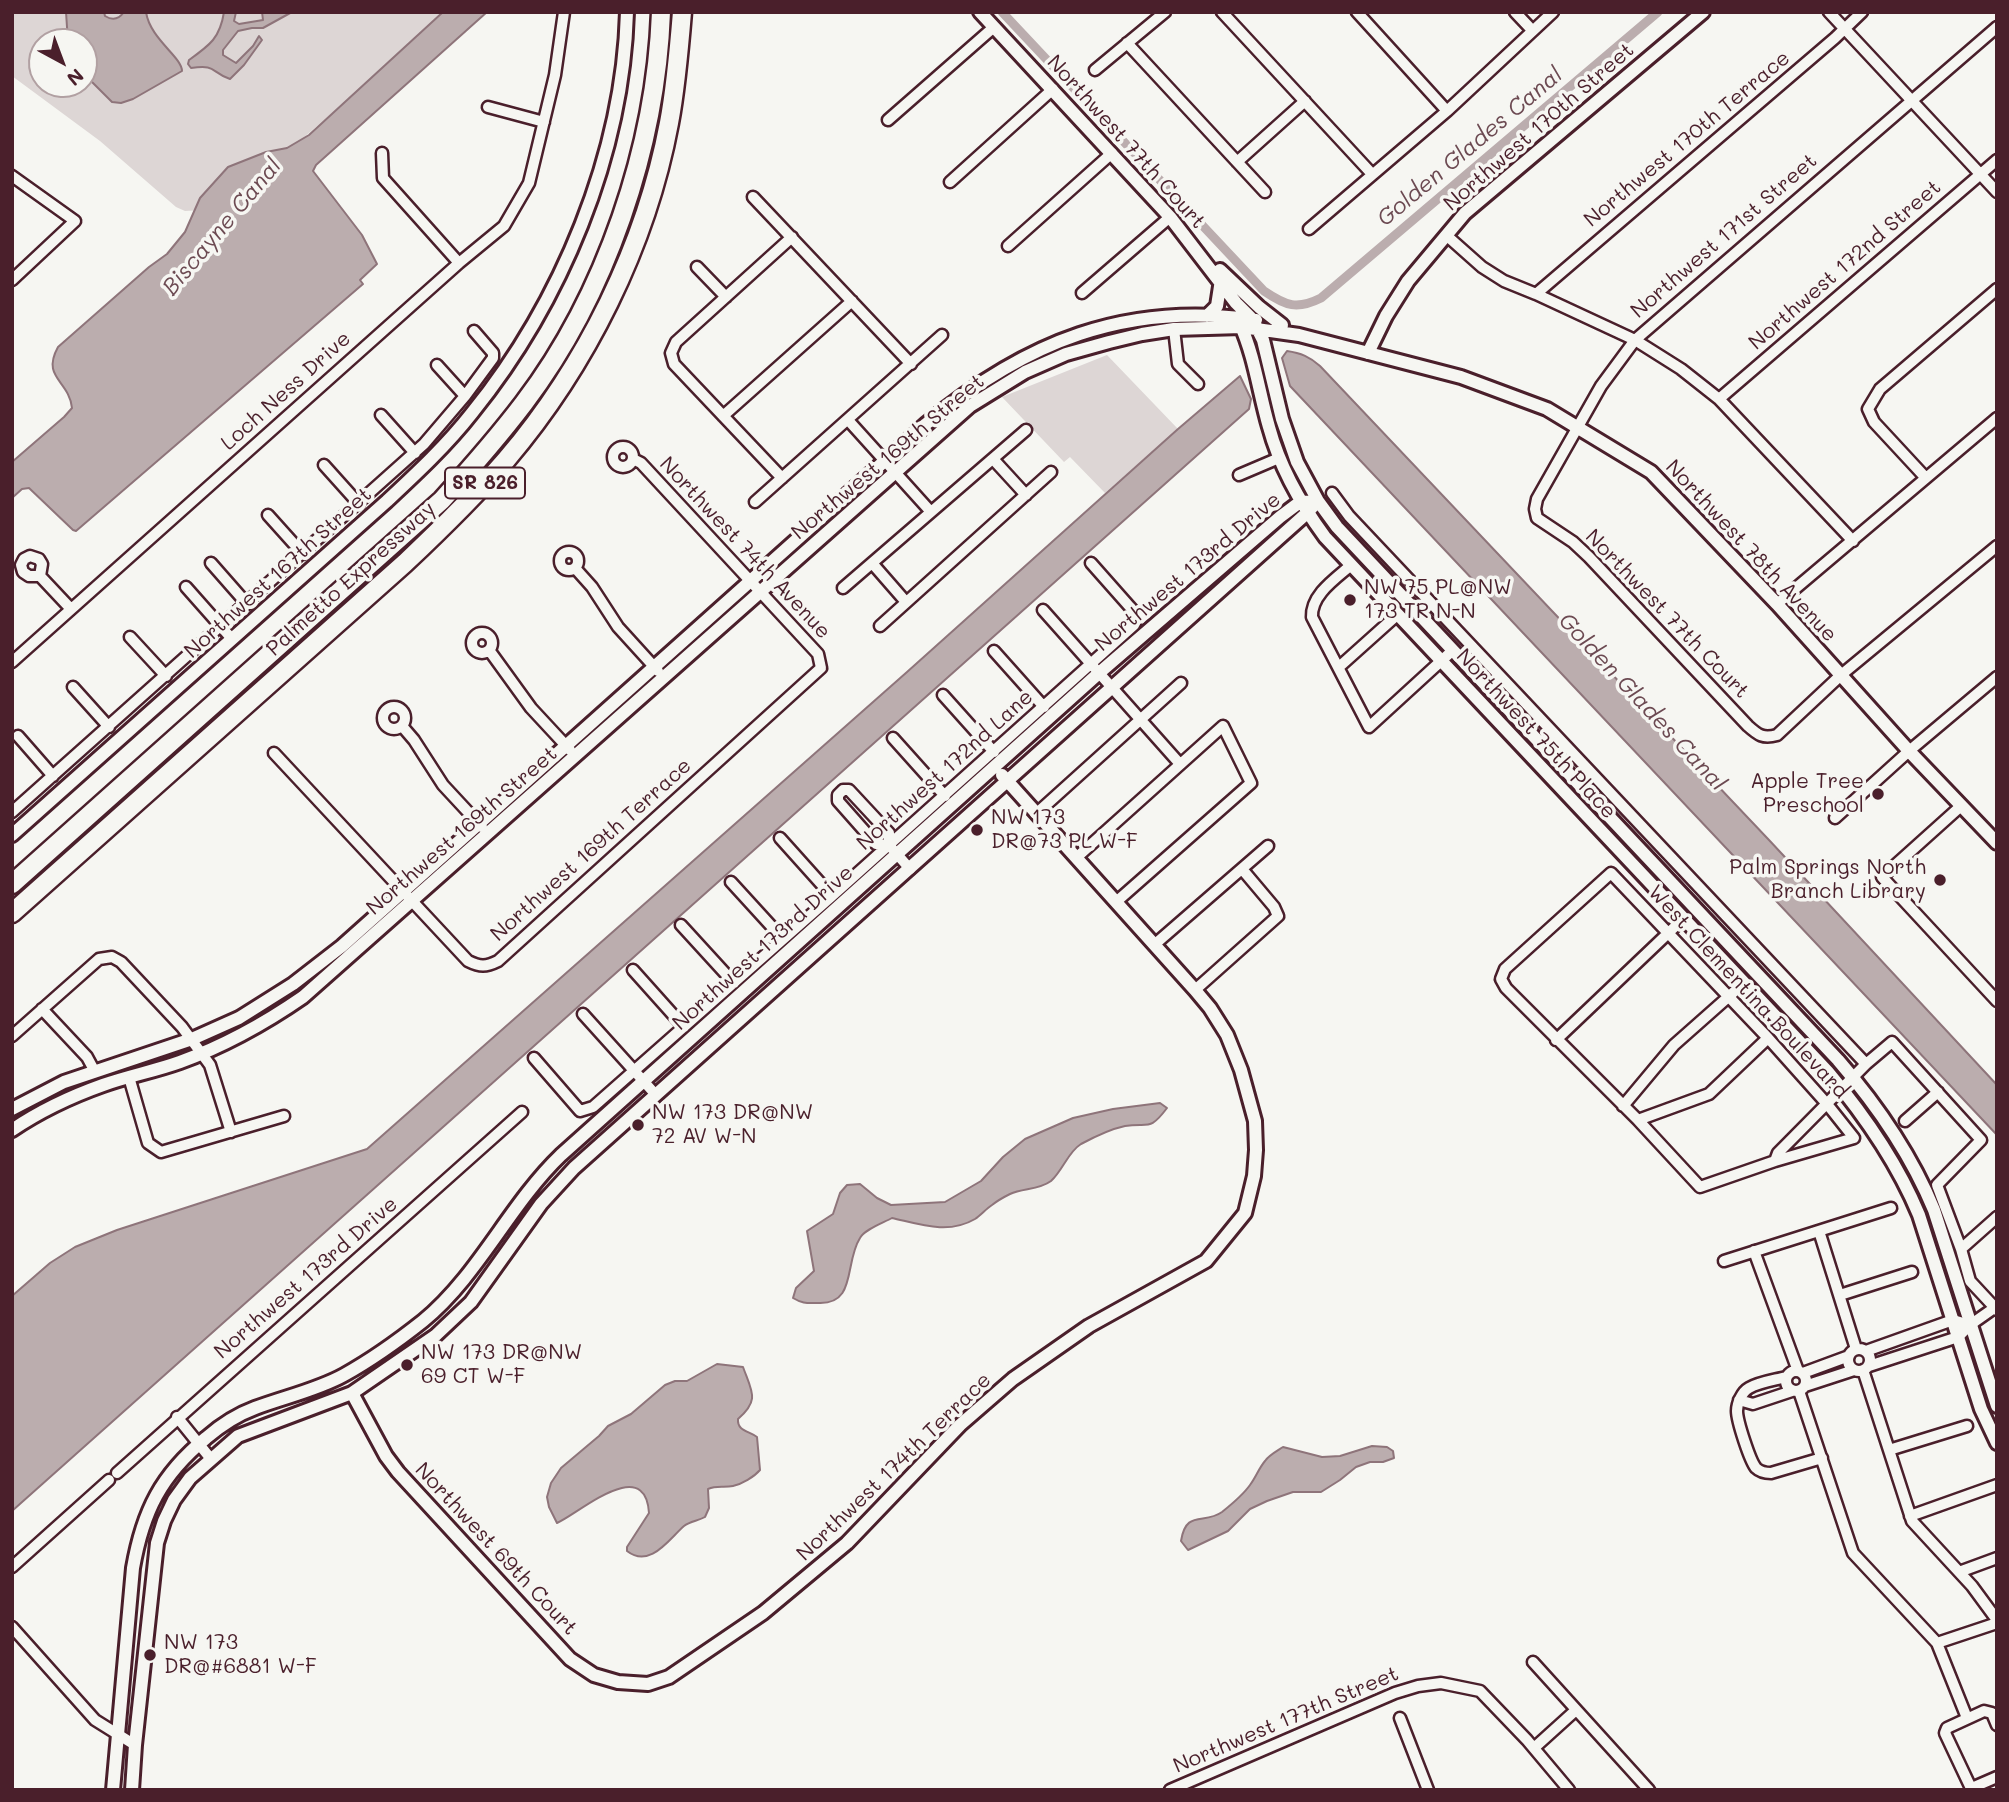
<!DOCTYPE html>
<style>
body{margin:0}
#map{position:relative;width:2009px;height:1802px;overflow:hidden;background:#f6f6f2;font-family:Mali,sans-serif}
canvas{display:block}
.frame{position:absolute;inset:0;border:14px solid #4a1f2b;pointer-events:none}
.north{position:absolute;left:28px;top:28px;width:70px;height:70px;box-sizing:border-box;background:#f6f6f2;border:2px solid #b1a0a2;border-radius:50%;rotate:139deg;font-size:19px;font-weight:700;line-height:28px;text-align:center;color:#4a1f2b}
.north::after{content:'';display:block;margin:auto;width:24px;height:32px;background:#4a1f2b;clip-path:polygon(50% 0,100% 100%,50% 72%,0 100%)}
</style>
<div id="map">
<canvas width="2009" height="1802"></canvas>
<div class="frame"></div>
<div class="north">N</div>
</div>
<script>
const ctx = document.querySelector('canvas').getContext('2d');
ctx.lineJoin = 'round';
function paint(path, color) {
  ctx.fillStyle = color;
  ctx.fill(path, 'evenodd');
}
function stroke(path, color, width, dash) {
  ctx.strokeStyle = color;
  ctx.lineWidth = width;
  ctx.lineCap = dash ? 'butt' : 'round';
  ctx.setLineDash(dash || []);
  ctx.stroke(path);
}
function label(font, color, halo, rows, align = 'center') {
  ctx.font = font + ' Mali,sans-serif';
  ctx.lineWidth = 7;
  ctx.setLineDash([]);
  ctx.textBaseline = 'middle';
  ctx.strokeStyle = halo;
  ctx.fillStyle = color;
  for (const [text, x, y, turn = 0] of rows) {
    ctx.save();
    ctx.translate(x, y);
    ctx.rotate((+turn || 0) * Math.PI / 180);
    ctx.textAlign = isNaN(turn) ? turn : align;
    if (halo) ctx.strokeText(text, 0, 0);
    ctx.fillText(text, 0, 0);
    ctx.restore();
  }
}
paint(new Path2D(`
 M12,12H449L280,158L203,210L185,211L176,207L100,141L12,76ZM42,42H84V84H42Z
 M1107,355L1178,429L1105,493L1070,457L1064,462L1002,397Z`), '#ddd6d5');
const water = new Path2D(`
 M66,12H104L105,16C113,21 119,19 124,12H146C150,39 182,57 182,71L133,99L121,103L112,102L84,74V42H68Z
 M224,12H236L234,21L239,24L263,20L262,12H292L263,28H252L238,31L223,50V55L236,63L253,46L259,36L262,40L244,65L230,79C210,72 217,64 191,68L188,64L189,60C210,45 220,38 224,12Z
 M443,12H487L316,165L313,171L362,235L377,264L360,280L363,284L76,531L73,530L29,488L22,489L12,498V462L64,417L72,408C69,380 41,378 58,347L149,267L167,254L185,232L200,198L228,167L266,152L287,148L309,135Z
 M1287,351C1301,353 1310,357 1320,366L1769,840L1997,1085V1135L1290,386L1282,358Z
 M1240,376L1251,399L1249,409L12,1511V1296L50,1263L75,1247L117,1230L367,1149L907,672L1178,429Z
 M1160,1103L1167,1108C1149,1132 1149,1122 1125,1126C1111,1129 1094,1137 1081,1144C1068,1152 1063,1170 1051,1181C1039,1190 1023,1188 1010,1194C1004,1197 997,1201 992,1205C986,1209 981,1215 975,1219C948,1235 919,1224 892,1218C883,1223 865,1229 860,1238C844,1263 857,1305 818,1303C807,1303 803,1304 793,1298L796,1288L814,1271L807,1231L833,1214L840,1193L847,1185L860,1184L877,1198L891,1205L945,1202L981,1181L1003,1157L1025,1139L1073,1118L1113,1109Z
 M717,1364L743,1367C752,1392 760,1400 738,1419C737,1431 749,1431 757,1437L760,1470C754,1477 742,1484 733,1486C724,1488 717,1485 708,1489L709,1508L705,1517C698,1521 690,1521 684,1526C669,1539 650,1569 627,1551V1547L649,1513C645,1453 577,1515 557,1523L549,1507L547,1497L551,1483L561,1468L599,1436L608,1426L631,1414L665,1385L675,1381H687Z
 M1372,1446L1387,1447L1393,1451L1394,1458L1383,1462H1370L1356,1467L1340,1480L1321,1492H1293L1267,1501L1250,1509L1228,1531L1188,1550L1181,1541C1186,1509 1204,1525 1222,1512C1232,1504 1243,1495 1250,1485C1256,1477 1259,1468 1265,1461C1269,1455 1277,1451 1283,1447L1322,1457L1340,1456Z`);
paint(water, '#bbadae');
stroke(water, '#8e747a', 2);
stroke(new Path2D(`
 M1002,12L1264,291C1286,306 1297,310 1321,298L1658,12`), '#bbadae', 9);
const minor = new Path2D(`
 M1222,12L1372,174
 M1357,12L1447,111
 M1515,12L1532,30
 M1829,12L1997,192
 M1997,27L1635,340L1601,386L1537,499L1535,509L1537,518L1573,542L1589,557L1748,726C1758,735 1763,739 1777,735L1841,675L1997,546
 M1127,43L1265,192
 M1095,70L1165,12
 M488,107L544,122
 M888,120L994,27
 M382,153L383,178L459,263
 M1237,162L1305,101
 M12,176L75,221L12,280
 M950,182L1053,89
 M753,197L911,364
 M1309,229L1447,111L1553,12
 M1446,235L1482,267L1504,281L1536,294L1635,340L1681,369L1719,399L1853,541
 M1008,246L1112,153
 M697,267L726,297
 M1082,293L1170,217
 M1536,294L1835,38L1862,12
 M1174,329L1178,364L1198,384
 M437,365L465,396
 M1719,399L1997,160
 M381,415L415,453
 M723,416L852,301
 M848,420L931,512
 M613 457a10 10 0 1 1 20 0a10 10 0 1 1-20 0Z
 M993,459L1026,495
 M324,465L359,504
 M1239,475L1279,458
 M1925,477L1874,422L1868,409L1880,389L1997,289
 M782,478L674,364L671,353L676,342L792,237
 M1332,493L1349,516L1866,1064
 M755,502L942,335
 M268,515L303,554
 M560 561a9 9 0 1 1 18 0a9 9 0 1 1-18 0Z
 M211,563L247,604
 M872,563L906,602
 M1350,566C1335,579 1311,595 1312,617L1369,727L1452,651
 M575,568L592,587L618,627L658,671
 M40,576L42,564L39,559L30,556L24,559L21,565L23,572L29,576H40L71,609
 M186,587L232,639
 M843,588L1026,430
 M1777,604L1997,418
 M1043,610L1180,764
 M880,626L1051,472
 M472 643a10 10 0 1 1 20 0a10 10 0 1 1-20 0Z
 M130,637L166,676
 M489,650L531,708L570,750
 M994,651L1044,707
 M12,662L459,263L504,226L529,183L555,75L564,12
 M1339,667L1397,615
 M73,687L109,727
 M943,695L994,752
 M383 718a11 11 0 1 1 22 0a11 11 0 1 1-22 0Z
 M402,726L414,740L443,785L482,827
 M18,736L53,776
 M893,738L945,796
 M274,753L468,961C480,967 486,967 498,961L821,668L818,654L641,463L633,459
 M1961,806L1882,877L1997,1001
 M12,812L424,444L465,396L493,358V353L474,331
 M1037,813L1181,683
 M1835,818L1909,751L1997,677
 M780,838L832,896
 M889,845L876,844L838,801V795L843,790H849L889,833V845L910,869
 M1076,858L1223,726L1251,783L1116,902
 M1611,873L1768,1038L1827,1104L1854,1138L1775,1161L1700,1187L1638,1120L1506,988L1501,979L1505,969Z
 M731,882L783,939
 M681,925L734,983
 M1154,945L1268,846
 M633,970L684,1027
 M1195,990L1278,916L1274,907L1242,869
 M42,1009L87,1057L94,1070
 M583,1014L656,1095
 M12,1036L99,959L112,957L121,962L182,1027L210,1065L231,1132
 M1556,1040L1683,919
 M534,1058L580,1111L593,1107L832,896L1134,625L1137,615L1091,563
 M129,1077L148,1143L161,1152L284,1116
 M1623,1106L1674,1045L1744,983
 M1638,1120L1709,1094L1768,1038
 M1905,1121L1938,1092
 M1775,1161L1778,1153L1866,1064L1892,1042L1981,1140L1937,1185L1961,1249L1970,1281L1997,1310
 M1819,1231L1856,1349
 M1961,1249L1997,1217
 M1754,1251L1798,1371
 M1724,1261L1891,1208
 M1840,1295L1912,1272
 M1848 1360a11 11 0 1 1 22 0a11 11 0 1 1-22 0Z
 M1866,1351L1953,1320L1970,1325
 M1869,1366L1958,1337L1970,1325L1997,1306
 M1863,1370L1912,1521L1972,1586L1997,1620
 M1786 1381a10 10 0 1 1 20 0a10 10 0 1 1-20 0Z
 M1803,1373L1849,1356
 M1786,1377C1775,1380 1759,1382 1749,1388C1742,1392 1737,1403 1737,1411C1737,1421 1750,1461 1756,1468C1760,1472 1766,1473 1771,1473L1822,1458
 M1805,1386L1854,1370
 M1799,1391L1853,1553L1937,1643L1967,1718
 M1739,1400L1753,1404L1792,1391
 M177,1417L211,1459
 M1889,1450L1967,1426
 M117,1473L522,1112
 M1910,1516L1997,1485
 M12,1567L109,1480
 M1959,1572L1997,1558
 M12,1627L95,1720L135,1745
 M1937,1643L1997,1623
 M1533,1662L1649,1790
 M1400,1718L1428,1790
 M1997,1725L1992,1713L1984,1711L1947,1728L1945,1733L1970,1786L1974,1787L1997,1777
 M1534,1748L1576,1710
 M1170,1790L1395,1693L1418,1686L1441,1683L1480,1691L1527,1740L1569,1790`);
const tertiary = new Path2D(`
 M980,12L1170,217L1236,303L1253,320L1263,340L1282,419L1297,462L1318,501L1337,527L1838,1060C1877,1105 1911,1154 1934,1210L1997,1406
 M1220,270L1259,307L1282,325
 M1207,316L1217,306L1221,280
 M1240,324C1255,357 1259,393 1269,427C1280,468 1300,503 1325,537L1828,1072C1865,1116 1897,1162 1919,1215L1981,1409L1997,1443
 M1368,353L1386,316L1408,281L1465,213L1703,12
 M12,835L387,501C417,473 447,445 472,413C561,303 623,155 627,12
 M12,1109L64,1082L192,1039L239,1018L293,984L342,946L926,424C1025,342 1126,301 1256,320
 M12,1130C40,1111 72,1096 103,1085C128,1076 155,1071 180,1062C224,1046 264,1024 303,997L970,406L1025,372L1066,354L1109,342L1142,334L1174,329L1242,327L1299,335L1461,377L1547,409L1651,472L1777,604L1909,751L1997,843
 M352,1393L386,1456L398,1472L570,1659L594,1675L618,1682L648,1684L669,1677L763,1613L847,1543L960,1425L1013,1379L1089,1326L1206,1261L1245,1213L1254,1176L1256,1150L1255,1121L1241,1070L1227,1035L1210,1008L1195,990L1002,775
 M113,1790L133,1568C143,1511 161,1475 206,1438C221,1425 236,1415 255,1408C284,1397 317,1390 344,1375C371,1360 399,1340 423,1321C479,1275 509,1205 561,1155L1099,673L1280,517L1300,502L1318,501
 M132,1790L135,1745L157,1543L164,1521L174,1500L190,1478L238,1436L352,1393L435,1336L471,1302L541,1204L574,1168L1307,513L1318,501`);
const motorway = new Path2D(`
 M12,884L442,500C471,468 499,436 524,403C606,295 656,147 661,12
 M12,913L405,563C440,530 474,497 506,460C586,366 646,246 669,123C676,86 679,49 682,12`);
stroke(minor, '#4a1f2b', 15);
stroke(tertiary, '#4a1f2b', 18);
stroke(motorway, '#4a1f2b', 23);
stroke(minor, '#f6f6f2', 10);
stroke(tertiary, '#f6f6f2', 12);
stroke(motorway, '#f6f6f2', 18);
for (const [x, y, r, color] of [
 [1350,600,7,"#4a1f2b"],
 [1878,794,7,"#4a1f2b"],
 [977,830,7,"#4a1f2b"],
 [1940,880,7,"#4a1f2b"],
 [638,1125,7,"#4a1f2b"],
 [407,1365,7,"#4a1f2b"],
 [150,1655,7,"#4a1f2b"]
]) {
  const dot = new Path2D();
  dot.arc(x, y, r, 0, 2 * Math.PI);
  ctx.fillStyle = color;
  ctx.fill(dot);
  stroke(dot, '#f6f6f2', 2.5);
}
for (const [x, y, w] of [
 [485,483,80]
]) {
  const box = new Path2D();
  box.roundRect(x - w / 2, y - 15.5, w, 31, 5);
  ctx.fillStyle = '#f6f6f2';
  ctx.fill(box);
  stroke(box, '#4a1f2b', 2);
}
label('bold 19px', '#4a1f2b', null, [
 ["SR 826",485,483]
]);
label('21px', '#4a1f2b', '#f6f6f2', [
 ["Northwest 170th Street",1539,127,-41],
 ["Northwest 170th Terrace",1687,139,-40],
 ["Northwest 77th Court",1126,142,48],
 ["Northwest 171st Street",1724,236,-41],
 ["Northwest 172nd Street",1845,265,-41],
 ["Loch Ness Drive",286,391,-42],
 ["Northwest 169th Street",888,457,-40],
 ["Northwest 74th Avenue",745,548,47],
 ["Northwest 78th Avenue",1751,551,47],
 ["Northwest 173rd Drive",1188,572,-40],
 ["Northwest 167th Street",278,573,-42],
 ["Palmetto Expressway",351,579,-42],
 ["Northwest 77th Court",1667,614,46],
 ["Northwest 75th Place",1536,734,47],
 ["Northwest 172nd Lane",945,770,-42],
 ["Northwest 169th Street",462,831,-41],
 ["Northwest 169th Terrace",591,850,-42],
 ["Northwest 173rd Drive",763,948,-42],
 ["West Clementina Boulevard",1748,992,47],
 ["Northwest 173rd Drive",306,1278,-41],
 ["Northwest 174th Terrace",894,1467,-44],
 ["Northwest 69th Court",496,1549,47],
 ["Northwest 177th Street",1286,1720,-23]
]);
label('21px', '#4a1f2b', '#f6f6f2', [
 ["NW 75 PL@NW",1364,588],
 ["173 TR N-N",1364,612],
 ["Apple Tree",1864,782,"right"],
 ["Preschool",1864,806,"right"],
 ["NW 173",991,818],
 ["DR@73 PL W-F",991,842],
 ["Palm Springs North",1926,868,"right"],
 ["Branch Library",1926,892,"right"],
 ["NW 173 DR@NW",652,1113],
 ["72 AV W-N",652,1137],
 ["NW 173 DR@NW",421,1353],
 ["69 CT W-F",421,1377],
 ["NW 173",164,1643],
 ["DR@#6881 W-F",164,1667]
], 'left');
label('italic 23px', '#6c4a52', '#f6f6f2', [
 ["Golden Glades Canal",1470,147,-40],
 ["Biscayne Canal",222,227,-50],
 ["Golden Glades Canal",1642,702,47]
]);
</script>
